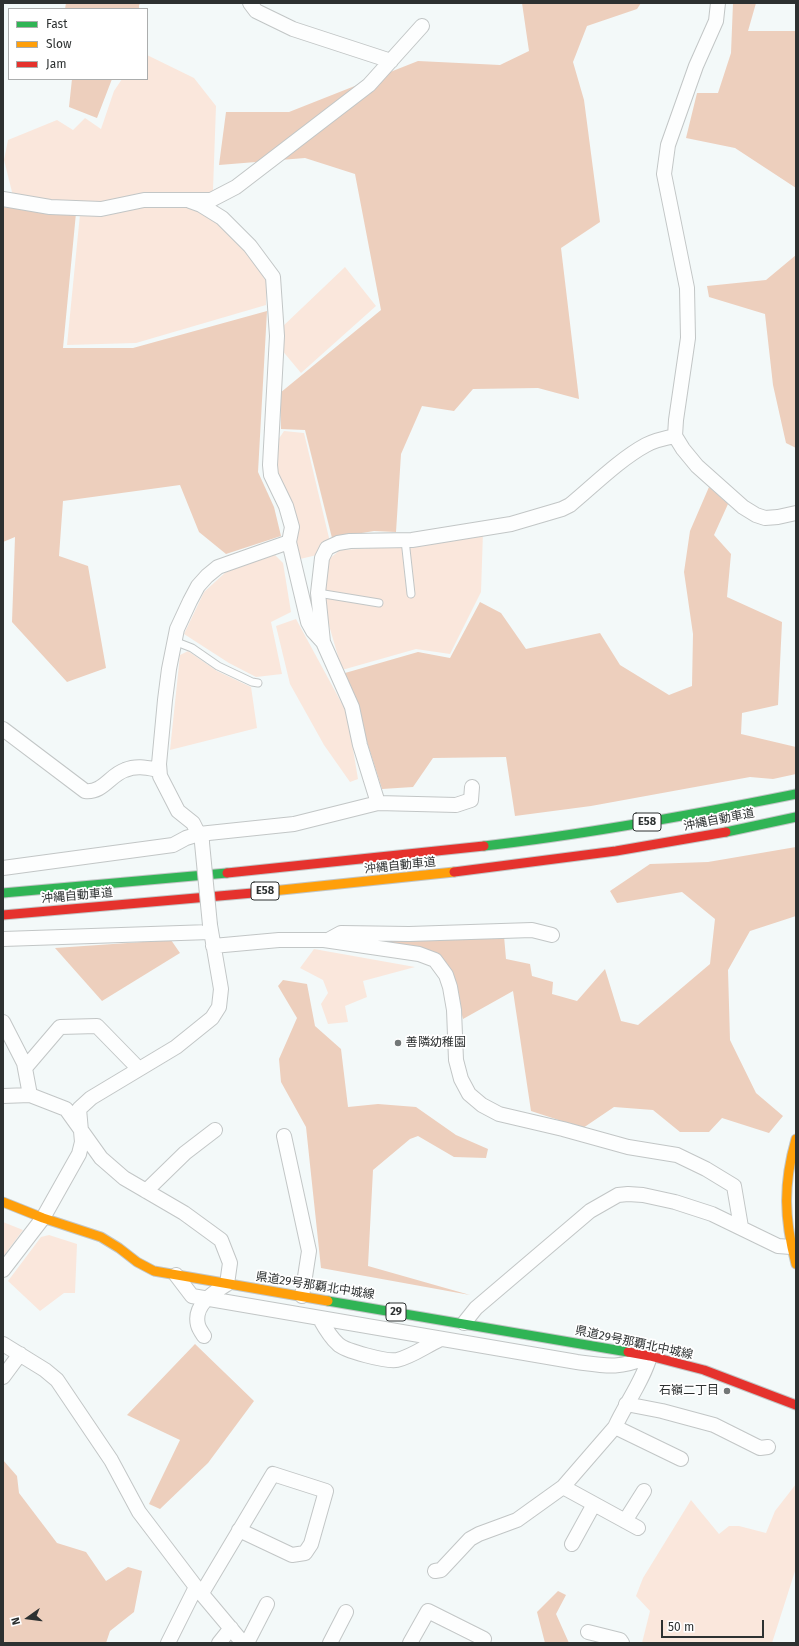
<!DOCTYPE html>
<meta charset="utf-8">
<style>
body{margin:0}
#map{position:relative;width:799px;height:1646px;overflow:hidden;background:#f3f9f9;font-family:"Fira Sans",sans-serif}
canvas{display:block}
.frame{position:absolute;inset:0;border:4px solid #2d3131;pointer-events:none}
.legend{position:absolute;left:8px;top:8px;width:140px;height:72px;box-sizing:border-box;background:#fff;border:1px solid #abadad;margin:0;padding:5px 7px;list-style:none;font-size:12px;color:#2d3131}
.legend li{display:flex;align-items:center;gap:8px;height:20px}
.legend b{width:20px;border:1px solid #abadad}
.north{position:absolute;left:8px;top:1598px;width:40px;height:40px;-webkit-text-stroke:3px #fff;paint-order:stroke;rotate:256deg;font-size:11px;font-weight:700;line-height:16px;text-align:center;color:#2d3131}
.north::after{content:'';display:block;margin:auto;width:14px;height:18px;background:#2d3131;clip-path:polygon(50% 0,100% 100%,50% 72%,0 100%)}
.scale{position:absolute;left:661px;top:1620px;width:103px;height:18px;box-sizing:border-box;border:2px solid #2d3131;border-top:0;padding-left:5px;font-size:12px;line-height:14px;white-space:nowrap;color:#2d3131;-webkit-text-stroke:3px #fff;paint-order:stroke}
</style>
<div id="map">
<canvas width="799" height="1646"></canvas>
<div class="frame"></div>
<ul class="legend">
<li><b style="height:5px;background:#30b455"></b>Fast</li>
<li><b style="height:5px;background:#ff9f0a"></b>Slow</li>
<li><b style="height:5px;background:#e5322d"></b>Jam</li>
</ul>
<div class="north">N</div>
<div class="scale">50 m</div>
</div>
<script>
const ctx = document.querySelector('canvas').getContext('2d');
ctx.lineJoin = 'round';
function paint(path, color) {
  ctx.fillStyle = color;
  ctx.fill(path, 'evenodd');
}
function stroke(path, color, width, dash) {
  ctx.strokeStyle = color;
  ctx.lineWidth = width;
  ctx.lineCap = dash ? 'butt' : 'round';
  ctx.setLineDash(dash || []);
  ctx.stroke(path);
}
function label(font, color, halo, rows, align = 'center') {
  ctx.font = font + ' "Fira Sans","Noto Sans JP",sans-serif';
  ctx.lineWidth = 3.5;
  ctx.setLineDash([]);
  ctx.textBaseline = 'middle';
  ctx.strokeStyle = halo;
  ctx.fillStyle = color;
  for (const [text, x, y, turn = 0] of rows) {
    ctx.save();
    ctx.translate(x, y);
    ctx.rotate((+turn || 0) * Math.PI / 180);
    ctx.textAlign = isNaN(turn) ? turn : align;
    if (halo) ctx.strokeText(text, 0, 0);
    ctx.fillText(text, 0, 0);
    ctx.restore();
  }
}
paint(new Path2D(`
 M147,55L194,78L216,106L212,218L246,248L267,282L266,305L136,343L67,345L81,204L13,196L4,160L8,140L57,120L73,130L85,118L101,129L114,91L122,79H147Z
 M345,267L376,306L301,373L281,349V328Z
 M284,431L304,433L330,542L317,555L300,559L288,500L279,478L274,446Z
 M483,532L481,592L450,654L416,649L342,670L324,608V575L329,559L340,550L410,546Z
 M275,555L283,563L291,612L271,622L282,674L256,677L229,663L184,634L204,592L227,571Z
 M296,619L347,713L358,779L350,782L324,745L290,684L276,626Z
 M188,651L217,671L251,687L257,728L170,750L180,655Z
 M314,949L415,967L363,981L367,997L345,1006L348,1022L328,1024L321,1004L328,993L323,980L300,968Z
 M3,1222L23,1230L3,1257Z
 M49,1235L77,1244L75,1293H64L40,1311L8,1281L41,1237Z
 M796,1484V1568L772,1643H642L650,1611L636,1596L643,1578L691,1500L719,1534L729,1526H739L766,1533L775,1511Z`), '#fae7dc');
paint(new Path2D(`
 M66,3H141L139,5V9H65Z
 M522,3H641L637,9L587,26L573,62L584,100L600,222L561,248L579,399L538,388L473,389L454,411L422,406L401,454L396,532L374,531L332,538L305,430L281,429L280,393L381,310L355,174L305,158L219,165L226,112H289L418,61L500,65L529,51Z
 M733,3H756L748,31H796V188L735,148L686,138L697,93H718L731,53Z
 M72,79H112L97,118L69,107Z
 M3,207L76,213L63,348H133L267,311L258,472L274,507L281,536L226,554L199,532L180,485L63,501L59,556L88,566L106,668L67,682L12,622L15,537L3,542Z
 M796,255V448L786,443L773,385L765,314L709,297L707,286L766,280Z
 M709,487L728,504L714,535L731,554L727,597L782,622L778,705L742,713L741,734L796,747V774L773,779L750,777L591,806L515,816L506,757L433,758L413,787L382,789L345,673L418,652L450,658L480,602L501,613L526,649L600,633L620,665L669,695L692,686L693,634L684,572L690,531Z
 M796,847V916L750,931L728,970L730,1040L756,1093L783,1116L769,1133L722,1118L709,1132H680L653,1110L614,1107L583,1128L531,1111L513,991L463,1019L450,970L389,943L395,939L504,936L506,959L530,964L532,976L553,982L552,994L577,1001L605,969L621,1021L638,1025L710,964L715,919L682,892L617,903L610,891L650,864L708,862Z
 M171,940L180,953L102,1001L55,948Z
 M283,980L307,984L315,1026L341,1049L348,1107L378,1104L416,1107L456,1135L488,1149L486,1158L454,1157L418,1136L410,1139L373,1170L368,1266L470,1295L321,1268L306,1127L281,1082L279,1059L297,1018L278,986Z
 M195,1344L254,1401L208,1463L160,1509L149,1504L180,1440L127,1415Z
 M3,1460L17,1476L19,1493L57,1543L86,1552L106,1581L128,1567L142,1571L134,1612L110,1631L106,1643H3Z
 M558,1591L566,1595L556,1614L569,1643H545L537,1612Z`), '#edcfbd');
const lane = new Path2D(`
 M405,540L411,594
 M318,593L379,603
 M174,641L192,648L218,666L252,682L258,683`);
const street = new Path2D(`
 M250,3L256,11L293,29L391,61
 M718,3L716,21L696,66L668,145L664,174L687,288L688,338L676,420L675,436L683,449L697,466L743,507L756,515L765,518L778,517L796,513
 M3,199L50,207L101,209L144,200H211L236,187L369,85L422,26
 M190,201L201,205L222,218L250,246L273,277L277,336L270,465L271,475L286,506L292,527L289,542L308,622L313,631L323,642L352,707L360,745L378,803
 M323,642L318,593L322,558L327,548L338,543L350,541L412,540L511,524L562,509L570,505C593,486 620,459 646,445C655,440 665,438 675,436
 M3,729L85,791C103,793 110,775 125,770C137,765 148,768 159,770
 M202,841L193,823L178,811L160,776L159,764L165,700L169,669L177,629L190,601L198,586L207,576L218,567L289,542
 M3,868L173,845L186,838L199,834L294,824L378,803L456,805L471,800L472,787
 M3,939L210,932
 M330,939L341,933L409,934L532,930L552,935
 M213,946L279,940H324L419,954L435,960L446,975L450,987L454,1010L456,1060L461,1079L469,1094L482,1105L499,1114L563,1129L628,1147L677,1155L706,1169L734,1186L741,1227
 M3,1022L24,1063L30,1095
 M25,1068L60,1027L97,1026L139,1069
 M3,1096L30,1095L66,1109L101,1158L124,1178L184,1213L221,1240L230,1263L227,1284C213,1293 193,1305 198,1325C199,1329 202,1333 204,1336
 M284,1136L309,1251L302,1296
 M146,1191L185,1153L215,1130
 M3,1270L43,1218L79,1154L82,1142L79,1109L91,1098L176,1047L212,1018L219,1007L221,989L210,925
 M176,1275L192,1296L577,1362C607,1366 618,1369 648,1357
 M320,1319C325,1328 330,1337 338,1344C345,1351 387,1362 397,1360C411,1357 426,1346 439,1340
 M464,1323L476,1308L590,1211L618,1195L628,1194L643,1195L675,1202L712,1214L778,1246L791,1247
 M3,1344L45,1370L57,1380L111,1460L139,1512L196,1587L243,1643
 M650,1356C643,1381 626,1403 615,1427L681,1459
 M3,1377L20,1354
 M626,1404L662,1411L714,1425L760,1448L768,1447
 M615,1427L563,1487L638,1528
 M625,1521L644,1491
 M572,1544L594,1504
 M435,1571L441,1570L470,1539L479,1534L517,1520L563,1487
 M202,1593L273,1474L326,1491L311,1544L305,1553L292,1555L239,1530
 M588,1632L620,1640L622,1643
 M168,1643L196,1587
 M219,1643L231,1628
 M247,1643L267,1604
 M330,1643L346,1612
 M410,1643L428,1611L484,1639L482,1643`);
const fast = new Path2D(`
 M726,832L796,817
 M484,846C589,834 692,815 796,794
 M3,893L227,873
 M328,1301L628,1352`);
const slow = new Path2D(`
 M253,893L454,872
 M796,1139C783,1184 784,1219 796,1264
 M3,1202L43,1218L101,1237L119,1248L137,1262L154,1271L328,1301`);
const jam = new Path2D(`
 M454,872L616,851L726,832
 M227,873L484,846
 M3,915L253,893
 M628,1352L650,1356L704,1370L796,1405`);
stroke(lane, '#c2c6c6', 9);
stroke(street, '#c2c6c6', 16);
stroke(fast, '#c2c6c6', 11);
stroke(slow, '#c2c6c6', 11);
stroke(jam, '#c2c6c6', 11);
stroke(lane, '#fdfefe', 7);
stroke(street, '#fdfefe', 14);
stroke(fast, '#30b455', 9);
stroke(slow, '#ff9f0a', 9);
stroke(jam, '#e5322d', 9);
const streetBridge = new Path2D(`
 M202,843L210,925`);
stroke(streetBridge, '#c2c6c6', 16, []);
stroke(streetBridge, '#fdfefe', 14);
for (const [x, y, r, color] of [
 [398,1043,4,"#727777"],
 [727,1391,4,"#727777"]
]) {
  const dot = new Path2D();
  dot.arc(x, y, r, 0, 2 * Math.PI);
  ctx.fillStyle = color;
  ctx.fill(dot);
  stroke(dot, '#fff', 1.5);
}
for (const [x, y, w] of [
 [647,822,28],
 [265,891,28],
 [396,1312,20]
]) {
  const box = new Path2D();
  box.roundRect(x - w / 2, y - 9, w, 18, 3);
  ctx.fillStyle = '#fff';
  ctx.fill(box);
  stroke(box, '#2d3131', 1);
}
label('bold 11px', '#2d3131', null, [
 ["E58",647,822],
 ["E58",265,891],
 ["29",396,1312]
]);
label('12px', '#2d3131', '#fff', [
 ["沖縄自動車道",719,820,-11],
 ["沖縄自動車道",400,866,-6],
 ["沖縄自動車道",77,896,-5],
 ["県道29号那覇北中城線",315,1286,9],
 ["県道29号那覇北中城線",634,1343,12]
]);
label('12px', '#2d3131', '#fff', [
 ["善隣幼稚園",406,1043],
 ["石嶺二丁目",719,1391,"right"]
], 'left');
</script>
